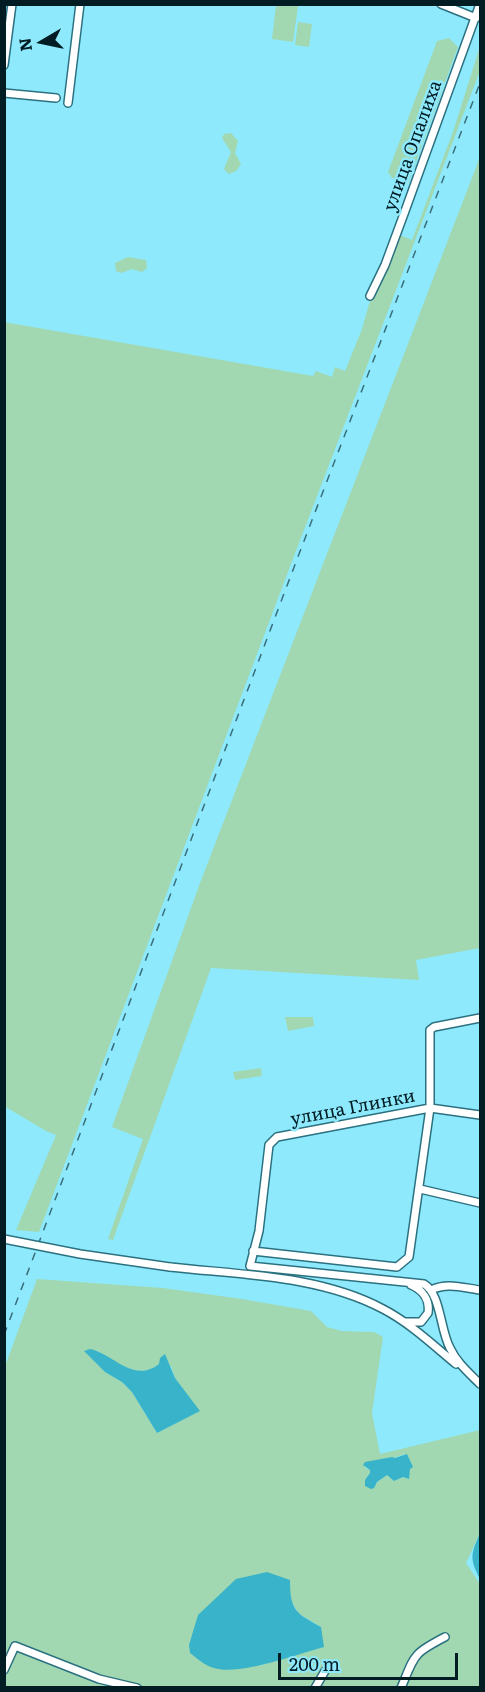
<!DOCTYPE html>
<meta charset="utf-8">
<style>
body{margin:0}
#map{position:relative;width:485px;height:1692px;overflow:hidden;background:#8ee9fd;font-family:Literata,serif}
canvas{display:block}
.frame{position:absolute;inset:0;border:6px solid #011d23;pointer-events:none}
.north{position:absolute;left:12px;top:12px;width:60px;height:60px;-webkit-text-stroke:4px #8ee9fd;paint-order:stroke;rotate:261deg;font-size:16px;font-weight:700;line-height:24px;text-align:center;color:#011d23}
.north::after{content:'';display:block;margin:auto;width:21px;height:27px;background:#011d23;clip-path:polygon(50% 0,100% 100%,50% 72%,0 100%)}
.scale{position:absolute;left:278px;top:1653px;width:180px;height:27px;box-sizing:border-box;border:3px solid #011d23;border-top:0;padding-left:8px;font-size:18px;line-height:21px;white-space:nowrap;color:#011d23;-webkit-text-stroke:4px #8ee9fd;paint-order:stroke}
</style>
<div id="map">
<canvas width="485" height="1692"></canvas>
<div class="frame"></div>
<div class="north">N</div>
<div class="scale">200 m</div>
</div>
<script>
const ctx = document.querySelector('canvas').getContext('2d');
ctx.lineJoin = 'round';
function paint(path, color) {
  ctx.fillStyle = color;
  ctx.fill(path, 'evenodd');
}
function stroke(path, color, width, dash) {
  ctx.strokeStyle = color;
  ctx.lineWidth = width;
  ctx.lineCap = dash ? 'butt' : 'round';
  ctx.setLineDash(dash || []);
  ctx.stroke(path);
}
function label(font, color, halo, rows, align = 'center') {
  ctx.font = font + ' Literata,serif';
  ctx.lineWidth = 5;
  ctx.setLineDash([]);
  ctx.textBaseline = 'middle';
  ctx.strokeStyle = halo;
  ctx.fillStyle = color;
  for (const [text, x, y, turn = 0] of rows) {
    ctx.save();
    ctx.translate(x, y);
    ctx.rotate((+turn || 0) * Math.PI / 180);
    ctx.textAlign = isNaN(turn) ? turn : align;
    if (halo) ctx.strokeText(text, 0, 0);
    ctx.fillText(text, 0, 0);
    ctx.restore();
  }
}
paint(new Path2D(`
 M276,5L298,6L293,42L272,39Z
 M298,22L312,24L309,47L295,45Z
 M449,38L458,47L408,184L396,193L395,187L401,181L392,178L388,172L437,41Z
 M480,46V71L291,564L39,1232L16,1230L56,1135L46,1131L4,1106V322L313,376L316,371L332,377L335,367L345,371L362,329L369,304L390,263L400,235L412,240L453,132Z
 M231,133L238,141L235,153L241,164L236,171L229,174L224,169L231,152L222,138L224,134Z
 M480,157V948L416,960L419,980L211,968L113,1240L108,1239L143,1139L112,1127L200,883Z
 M128,257L146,260L147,268L142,272L132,269L121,273L116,271L115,263Z
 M285,1017H313L314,1026L288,1031Z
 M261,1068L262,1076L235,1080L233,1072Z
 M37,1279L163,1288L242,1299L311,1311L327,1327L342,1331L374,1332L383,1337L372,1413L380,1454L480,1430V1533L466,1563L480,1584V1687H5L4,1369ZM96,1350C110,1360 131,1375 148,1370C159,1368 158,1364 171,1366L175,1378L199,1411L157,1433L132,1392L122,1382L105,1372ZM406,1454L409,1479L403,1477L394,1481L387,1475L377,1482L374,1488L365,1480L370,1473V1470L364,1467ZM290,1600L299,1614L321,1627L270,1662L259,1666Z`), '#a1d8b1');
paint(new Path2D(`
 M90,1349C114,1354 133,1384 159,1364L160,1358L165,1354L175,1378L200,1411L157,1433L132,1392L122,1382L105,1372L84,1351Z
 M407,1454L413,1467L410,1469L409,1479L403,1477L394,1481L387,1475L377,1482L374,1488L371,1489L365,1486V1480L370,1473V1470L363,1465L365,1462L392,1457L395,1458Z
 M480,1533V1579C469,1558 471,1554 480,1533Z
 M267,1572L290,1580C290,1611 296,1613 321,1627L324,1647C298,1654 239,1676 214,1668C205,1666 197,1658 190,1653L189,1645L198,1615L236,1579Z`), '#39b3ca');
const minor = new Path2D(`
 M441,4L476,18
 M4,65L12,4
 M4,93L56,98
 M68,103L80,4
 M370,296L385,265L405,211L480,4
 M480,1115L430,1108L277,1137L269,1145L259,1231L250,1266L424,1284C441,1294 440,1330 450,1348C457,1363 469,1373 480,1384
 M420,1189L480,1203
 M253,1251L397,1267L409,1257L430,1108V1030L434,1027L480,1018
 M170,1267C241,1275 319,1275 383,1309C410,1323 433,1345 456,1364
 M431,1290C447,1282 464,1288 480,1290
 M406,1322H421L428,1313C430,1300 423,1290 411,1285
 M4,1670L15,1646L99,1679L137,1688
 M315,1688L325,1671
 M401,1688C415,1655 412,1654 445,1637`);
stroke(minor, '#2b7180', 10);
stroke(minor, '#fff', 7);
stroke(new Path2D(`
 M4,1335L299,554L480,83`), '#396e7a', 1.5, [8, 8]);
const minorBridge = new Path2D(`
 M4,1239L80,1254L170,1267`);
stroke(minorBridge, '#2b7180', 10, []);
stroke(minorBridge, '#fff', 7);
label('18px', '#011d23', '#8ee9fd', [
 ["улица Опалиха",413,146,-70],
 ["улица Глинки",353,1108,-11]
]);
</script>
